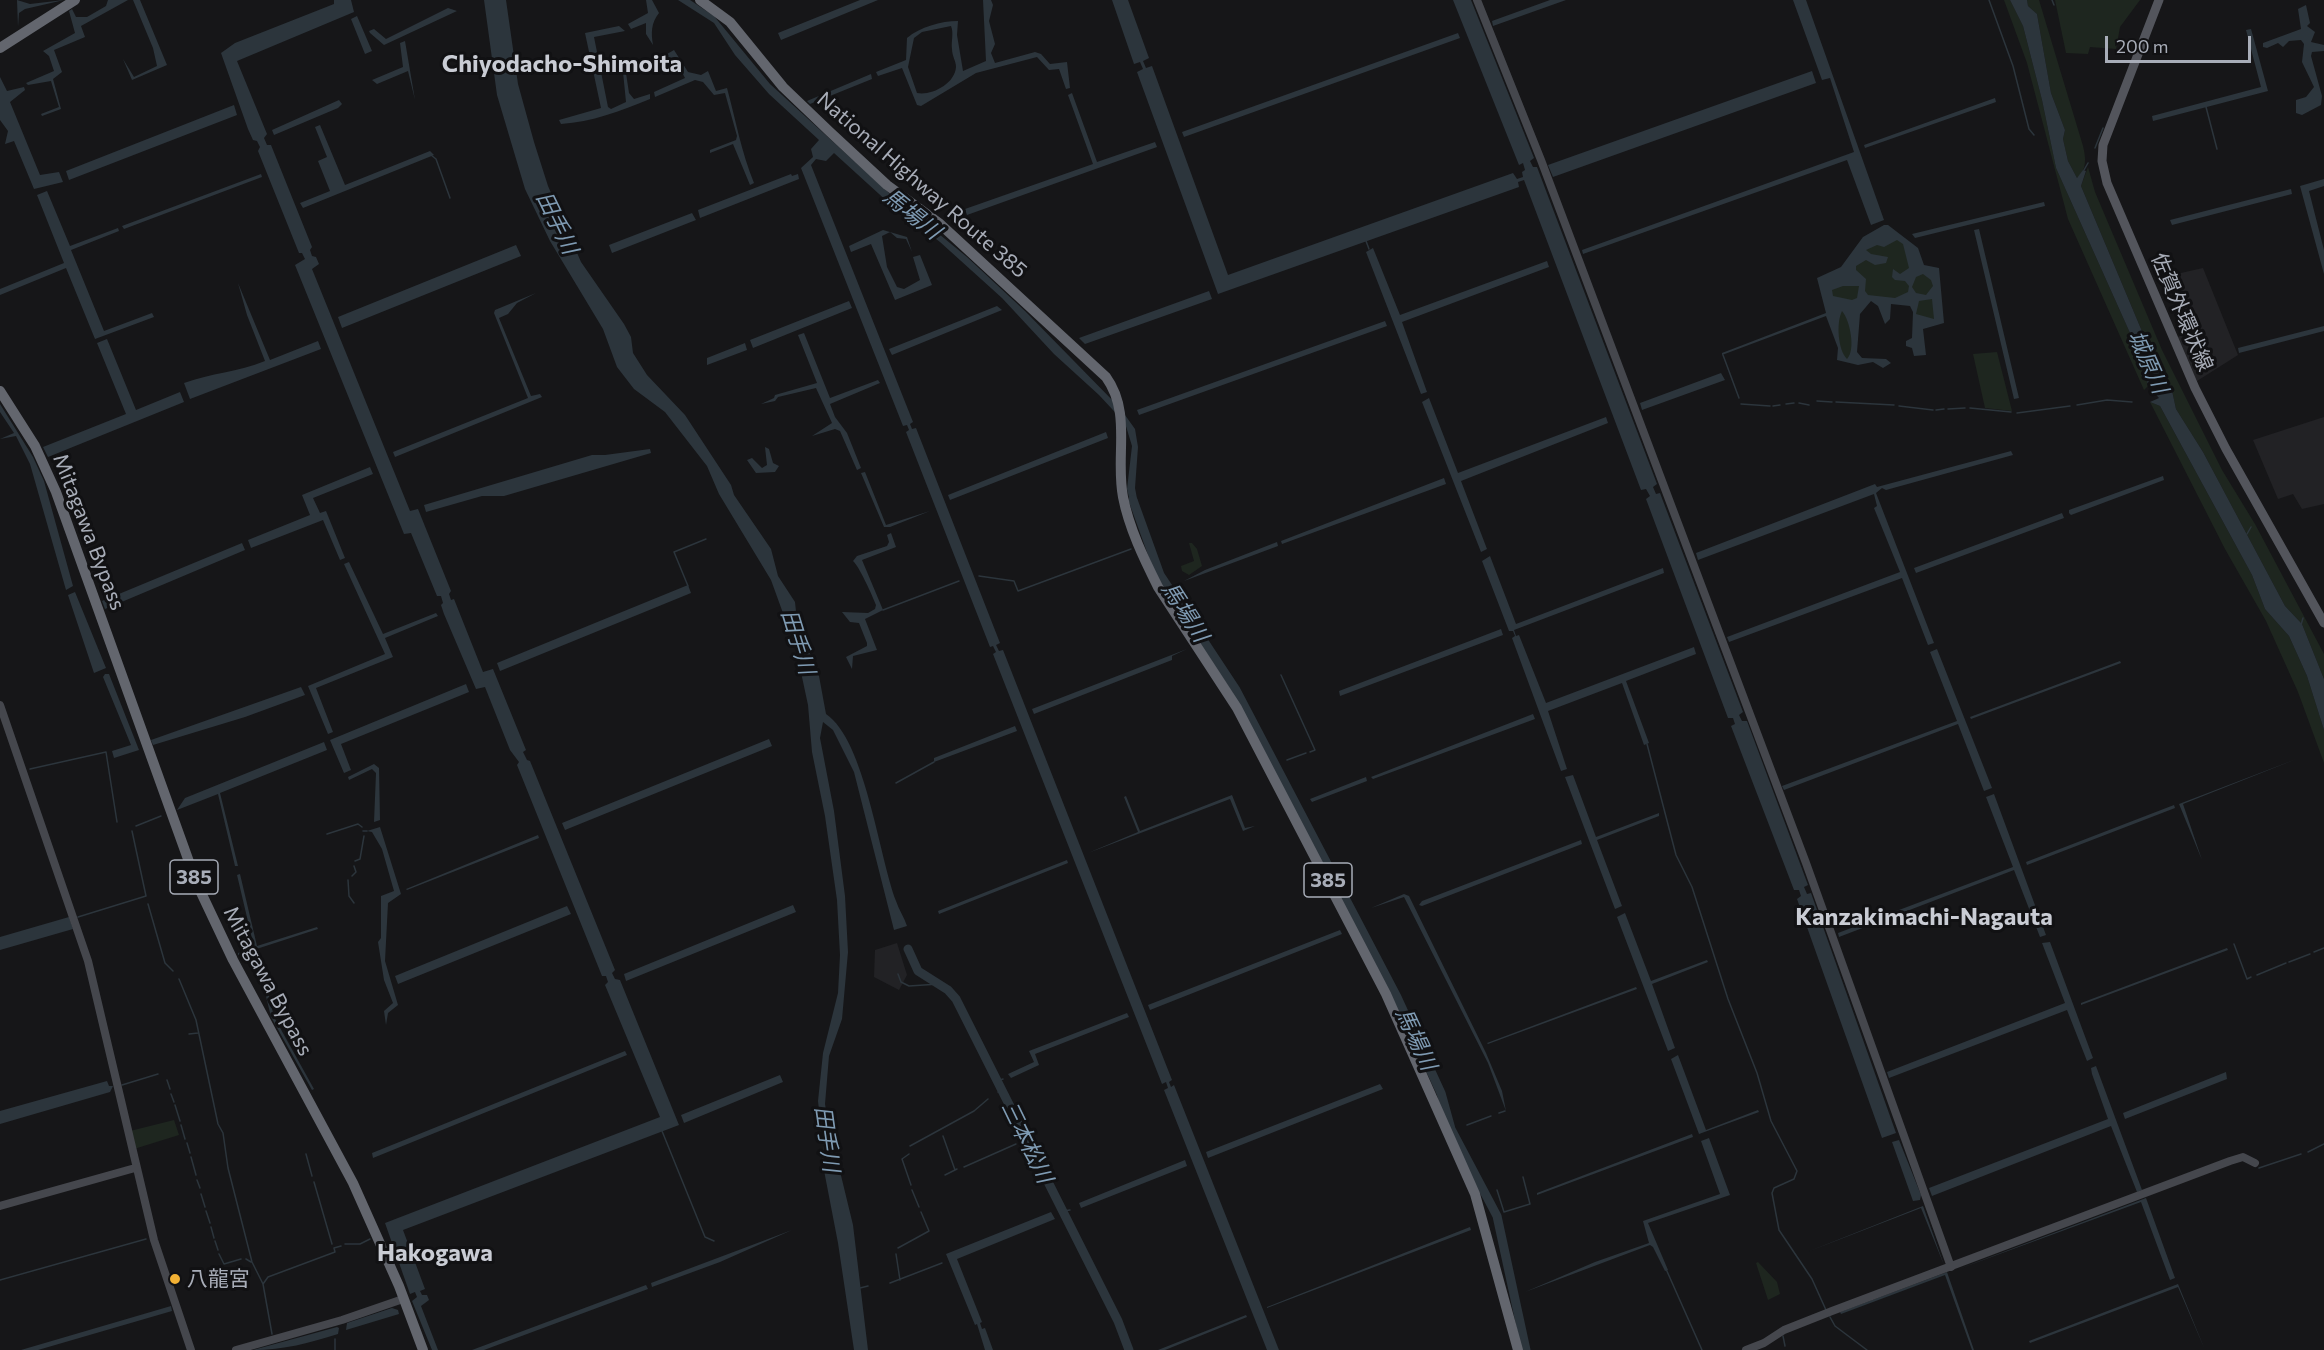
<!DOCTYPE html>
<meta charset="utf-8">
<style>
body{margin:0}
#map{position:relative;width:2324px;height:1350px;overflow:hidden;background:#161618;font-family:Commissioner,sans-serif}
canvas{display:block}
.scale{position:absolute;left:2105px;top:36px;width:146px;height:27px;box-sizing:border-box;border:3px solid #a8adb8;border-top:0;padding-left:8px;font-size:18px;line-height:21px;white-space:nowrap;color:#a8adb8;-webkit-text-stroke:4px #111113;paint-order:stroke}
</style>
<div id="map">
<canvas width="2324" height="1350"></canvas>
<div class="scale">200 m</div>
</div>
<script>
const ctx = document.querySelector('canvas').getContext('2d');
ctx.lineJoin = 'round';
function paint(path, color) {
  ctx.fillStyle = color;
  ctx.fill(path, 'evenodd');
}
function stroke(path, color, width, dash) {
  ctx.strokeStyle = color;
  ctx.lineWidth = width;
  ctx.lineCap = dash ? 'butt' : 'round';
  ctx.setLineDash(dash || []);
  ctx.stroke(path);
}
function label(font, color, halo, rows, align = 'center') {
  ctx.font = font + ' Commissioner,"Noto Sans JP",sans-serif';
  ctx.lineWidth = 6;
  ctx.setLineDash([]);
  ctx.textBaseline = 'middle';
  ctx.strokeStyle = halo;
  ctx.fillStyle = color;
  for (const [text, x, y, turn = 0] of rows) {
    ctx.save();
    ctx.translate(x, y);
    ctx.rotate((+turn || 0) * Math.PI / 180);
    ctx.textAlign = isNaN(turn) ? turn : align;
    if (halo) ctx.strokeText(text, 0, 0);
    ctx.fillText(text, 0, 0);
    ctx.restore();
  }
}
paint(new Path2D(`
 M2203,268L2238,355L2197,381L2176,338L2190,331L2172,275Z
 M2324,417V504L2302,509L2293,494L2278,499L2253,440Z
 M897,943L907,975L899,990L874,977L875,950Z`), '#222225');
paint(new Path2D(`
 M2004,0H2010L2023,26L2042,100L2056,168L2143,362L2148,386L2144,390L2068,219L2027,63Z
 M2027,0H2039L2083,146C2086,158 2087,170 2077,178L2068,161L2063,139L2065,130L2051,93L2037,14L2028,6Z
 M2055,0H2140L2120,27L2116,49L2090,47L2088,54L2066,53Z
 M2088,167L2095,192L2162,350L2222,470L2255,524L2324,654V679L2302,624L2285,606L2203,452L2176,409L2171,386L2149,348L2081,186Z
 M1888,232L1905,242L1919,269L1937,271L1939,319L1916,328L1913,301L1866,298L1852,308L1856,361L1842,359L1823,282L1844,275L1866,242Z
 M1997,352L2012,411L1985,408L1973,354Z
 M2150,402L2160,406L2252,575L2265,609L2289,636L2307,676L2324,730V763L2298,692L2266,621L2225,549Z
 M1189,543H1192L1197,549L1202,566L1189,575L1182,571L1181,566L1194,561Z
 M174,1120L179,1135L134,1149L130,1131Z
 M1758,1262L1777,1282L1780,1294L1768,1300L1756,1263Z`), '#1e261f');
paint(new Path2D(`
 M17,0L30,4L64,0L25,9L19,13L18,27Z
 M108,0H128L81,26L85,37L54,50L62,72L53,79L61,109L42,116L41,114L59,107L51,81L28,85L26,83L54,71L49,56L43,51L75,33L69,11L72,9L76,17H87L106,6Z
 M133,0H140L167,65L132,80L123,59L134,77L157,66L153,48Z
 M334,0H351L354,12L237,61L267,134L264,138L267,145H271L312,247L310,250L312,256L316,257L319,264L312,269L410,511L418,509L451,591L449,594L451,600L454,599L483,672L493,669L526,750L523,752L527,760L530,761L615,970L612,973L615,979L620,980L679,1125L403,1230L425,1289L420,1291L422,1295H427L429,1300L421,1306L438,1350H432L412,1301L417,1297L415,1292L410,1294L385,1223L660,1117L605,985L608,982L606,976H602L517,765L519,762L510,750L485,687L476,689L444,614L441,605L443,603L441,596H437L411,533L404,534L295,265L305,259L302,253H299L258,151L260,147L257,141L253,140L248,129L221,53L235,43L334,4Z
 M484,0H506L518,84L534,142L548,186L581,262L624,324L631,337L633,353L647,375L685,415L731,485L734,495L771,549L778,576L795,602L797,621L819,676L826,714C865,740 879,856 896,901C899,910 904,917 907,926L894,930L854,772L833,730L823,722L820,738L834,811L845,896L848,952L842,1019L829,1056L825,1104L834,1158L837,1159L853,1225L868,1350H854L838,1243L822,1160L824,1154L818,1101L823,1053L838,993L840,955L837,900L825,816L812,752L808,705L796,649L771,580L719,494L707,466L665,412L634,389L617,367L603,329L550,241L525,189L497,95Z
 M646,0H652L659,13C651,23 651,33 653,45L646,34V23L631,29L628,24L648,13Z
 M678,0H690L714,16L770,84L889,193L967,257L1025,311L1120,408L1135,429L1138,447L1135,488L1139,509L1132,510L1127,489L1132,446L1125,423L1099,395L1054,354L1002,298L940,242L890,204L834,153L826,161L816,159L811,165L913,422L910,424L912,429L916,428L1000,643L996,645L999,651L1003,650L1172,1080L1169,1082L1171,1087L1174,1085L1279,1350H1267L1164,1090L1168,1088L1166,1082L1162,1084L993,654L996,652L993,646L990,647L906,432L909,430L907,425L903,426L801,168L813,157L811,149L819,140L769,94L735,55L714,23Z
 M860,0H878L781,40L778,33Z
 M983,0H991L993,5L989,21L995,44L991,53L995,63L1035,52L1041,54L1050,64L1067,62L1070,88L1066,89L1059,69L1049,70L1037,57L976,73L921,106L917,105L902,68L878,76L876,72L906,60L907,38C920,27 941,21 958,21L957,35L963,71L986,61ZM951,26C954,33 951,41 952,49C952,56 956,61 956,67C955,84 931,96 917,93L908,67L914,38L922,32Z
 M1112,0H1128L1149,58L1143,61L1146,68L1152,66L1228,275L1513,173L1517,179L1523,177L1522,172L1525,170L1523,163L1519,165L1453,0H1471L1534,158L1530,161L1533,167H1537L1657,484L1653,487L1656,494L1660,493L1743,712L1739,715L1742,721H1747L1808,885L1804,887L1807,894L1811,893L1896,1133L1882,1138L1797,899L1801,896L1799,890H1794L1731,726L1735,724L1733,718H1728L1646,499L1650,496L1646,489L1641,490L1524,180L1518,182L1519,187L1218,294L1137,72L1143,69L1140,62L1134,64Z
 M1550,0H1566L1493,26L1492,21Z
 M1793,0H1806L1884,220L1871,225L1847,160L1583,254L1582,250L1854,152L1830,78L1822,80Z
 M2010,0H2027L2028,6L2037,14L2051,93L2065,130L2063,139L2068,161L2077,178L2083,170L2086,171L2081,186L2149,348L2171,386L2176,409L2203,452L2285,606L2302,624L2324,679V730L2307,676L2289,636L2265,609L2252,575L2160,406L2150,402L2159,398L2148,386L2143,362L2056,168L2042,100L2023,26Z
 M2306,5L2310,23L2307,26L2315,32L2311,42L2324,45V51L2312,52L2311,56L2322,96L2321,105L2302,115L2296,113V100L2306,97L2314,87L2302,62L2304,44L2301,40L2289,41L2283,47L2278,43L2267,48L2263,47V43L2301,29L2298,9Z
 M448,8L457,11L384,45L370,33L369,31L374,29L386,39Z
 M357,16L372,51L365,54L351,19Z
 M619,26L625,31L594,37L608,107L611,109L626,102L623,72L626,73L629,93L634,99L650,94V99C620,111 592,122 561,124L559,120L601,108L585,33Z
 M2251,29L2268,91L2153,121L2152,116L2261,87L2246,30Z
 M1458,33L1460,38L1184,137L1182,132Z
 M405,41L415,100L408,71L377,84L372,80L403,67L400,43Z
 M674,50L688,72L701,75L708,71L716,91L727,88C736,121 741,151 754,183L750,185L733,144L710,153V150L736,140L737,136L725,93L714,95L703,82L695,80L655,97L654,92L685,78L676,61L662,57Z
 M1812,71L1816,83L1553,177L1548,165Z
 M871,74L872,79L810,104L807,101Z
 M0,77L7,91L24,87L25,90L10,102L40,175L59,172L63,182L34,189L14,141L5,144L8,131L0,120Z
 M1072,93L1097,162L1155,142L1157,147L967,215L965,209L1093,164L1068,95Z
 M1995,98L1996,102L1865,148L1864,145Z
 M339,100L342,104L338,108L274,135L272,130Z
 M234,105L237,115L69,180L66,171Z
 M320,125L345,185L430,151L434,155L303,208L300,203L330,191L318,161L327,157L315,127Z
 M261,174L262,177L124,229L122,226Z
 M791,174L792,176L798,174L799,179L700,218L698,210Z
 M2324,179V186L2309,191L2324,250V274L2300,186Z
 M2291,189L2292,194L2172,225L2170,220Z
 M47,191L70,246L118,228L119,231L71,250L104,331L152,313L154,317L95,339L66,268L0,295V289L64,263L37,195Z
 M2044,202L2045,206L1915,238L1912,234Z
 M692,213L696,220L612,253L609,245Z
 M1884,225H1888L1918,248L1924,265L1939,268L1944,323L1923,329L1926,355L1914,356L1912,348L1906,346V341L1912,338L1913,312L1910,306L1891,304L1890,319L1885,324L1878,306L1871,301L1860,314L1857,352L1862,358L1886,359L1891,363L1883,368L1873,362L1858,365L1837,360L1838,348L1826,316L1722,355V353L1826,313L1817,278L1841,267L1863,237ZM1897,240L1903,244L1909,268L1900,274L1893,269L1892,277L1895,280L1905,281L1909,286L1908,292L1895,298L1868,295L1865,291L1866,279L1856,270V266L1866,260L1875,265L1886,263L1888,257L1871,254L1866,250L1877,245L1884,247ZM1923,274L1931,280L1933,286L1926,295L1916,293L1912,287L1916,277ZM1843,286H1859L1857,298L1852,300L1833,296L1832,290ZM1932,299L1934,319L1916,314L1919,301ZM1842,311C1850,320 1856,350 1847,359C1838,350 1836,323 1842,311Z
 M1979,229L2019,398L2014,399L1974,230Z
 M883,230L907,237L912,252L906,239L897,238L890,232L882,236L887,267L897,287L904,289L920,280L913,257L920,255L932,285L895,300L871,244L851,252L849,246Z
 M516,245L521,256L342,328L338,317Z
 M1373,248L1400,315L1547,261L1549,267L1402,322L1427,392L1421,394L1366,252Z
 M238,283L270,360L318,341L321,349L190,399L184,383C211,373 238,372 265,361L247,315Z
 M1209,291L1212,299L1085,344L1079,338Z
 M536,293L517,303L508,314L499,318L531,396L540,394L542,397L395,457L393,452L528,398L494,313L495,310Z
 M849,301L852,308L753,348L750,340Z
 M997,306L1002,310L892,355L889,349Z
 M1385,321L1387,326L1139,415L1137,410Z
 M2324,326V331L2239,353L2238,348Z
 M804,333L830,398L878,380L880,383L830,404L835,417L847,433L861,468L857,470L840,431L835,429L812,436L832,423L816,388L778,397L775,401L761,404L774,398L775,395L817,383L798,335Z
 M107,339L136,410L180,392L184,402L48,457L43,447L126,414L97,343Z
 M745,343L747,350L707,365V358Z
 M1721,373L1725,380L1642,410L1640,403Z
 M1429,398L1458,473L1606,417L1608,423L1461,481L1487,549L1481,552L1422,402Z
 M0,404L33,457L44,481L73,586L66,590L30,464L16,436L0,439L14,433L0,412Z
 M1106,432L1108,438L950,500L948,495Z
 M765,447L769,449L773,463L779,466L775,472L756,473L747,460L752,458L762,468L767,465Z
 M650,449L651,453L504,496H482L426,512L424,505L592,455H605Z
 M2011,451L2013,455L1886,490L1882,488L1876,493L1934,643L1928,645L1902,578L1729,642L1727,637L1900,572L1874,508L1877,506L1874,494L1698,560L1696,553L1875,484L1877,487Z
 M370,467L373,474L313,498L320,513L326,511L345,558L340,560L323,520L251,548L248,540L310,515L302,495Z
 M865,472L886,525L930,511L890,527H884L861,473Z
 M2163,476L2164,480L2071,515L2069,513V510Z
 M1444,478L1446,484L1282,544L1281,541Z
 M2062,513L2064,518L1916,573L1914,568Z
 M891,533L896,547L862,560L883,610L865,619L877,650L853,656L852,669L846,657L867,646V643L859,623L850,622L842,612L868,613L875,609L876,605C872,595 859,566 853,561L857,556L887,546L889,542L887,535Z
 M1277,542L1278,546L1184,581L1205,570Z
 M242,543L245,550L105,609L102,601Z
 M1490,556L1516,624L1663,568L1664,573L1514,630L1516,636L1519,635L1546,703L1694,647L1696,654L1626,681L1649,743L1644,745L1622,683L1548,711L1567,769L1561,771L1512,638L1515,636L1513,631H1509L1482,561Z
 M349,562L383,634L436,613L438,616L385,638L393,657L316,688L333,732L328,734L308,686L385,654L344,564Z
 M688,585L691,593L500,671L497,663Z
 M75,592L106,668L94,673L68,595Z
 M1501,629L1503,635L1340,696L1339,691Z
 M1187,649L1172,656V660L1034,714L1032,709Z
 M1937,649L1992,788L1984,791L1958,724L1784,790L1782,786L1957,721L1930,652Z
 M2120,661L2121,663L1971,719L1970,717Z
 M105,674H109L139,750L114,758L112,751L131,745L103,677Z
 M466,684L469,692L341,744L351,770L344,773L330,740Z
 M301,687L305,695L245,717L153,745L151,740Z
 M1533,714L1535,719L1373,779L1371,777Z
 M1015,726L1017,731L934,762V758Z
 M769,739L772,746L565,830L562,823Z
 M324,742L327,750L220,793L238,866H235L218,794L177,810L185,798Z
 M2299,758L2183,804L2202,860L2179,804Z
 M374,764L379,768L380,820L374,822L376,773L372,769L349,780L348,777Z
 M1573,775L1596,837L1659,813V816L1597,840L1622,906L1615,909L1565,777Z
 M1366,777L1367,781L1312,802L1310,799Z
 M1994,794L2046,935L2040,937L2014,870L1839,937L1838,933L2013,867L1986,797Z
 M1232,795L1245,828L1255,826L1243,831L1230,799L1088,853L1138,832L1124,797L1126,796L1140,831Z
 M2174,805L2175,808L2027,865L2026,862Z
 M380,827L401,894L388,903L385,961L398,1005L388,1013L386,1025L384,1011L393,1003L384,980L378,942L381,938V896L394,891L382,849L372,832L367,831Z
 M538,835L539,838L407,890L406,889Z
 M1581,840L1582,844L1422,906L1419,905L1422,901Z
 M1067,860L1068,863L939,914L938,911Z
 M240,874L257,946L317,927L318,929L238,955V953L254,947L237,875Z
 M1404,894L1409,896L1486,1053L1502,1091L1506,1111L1488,1063L1404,897L1371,908Z
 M793,905L796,912L626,981L624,974Z
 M567,906L571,914L398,984L395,976Z
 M1625,913L1651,981L1707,960L1708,962L1652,984L1675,1048L1668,1051L1617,917Z
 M69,917L73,929L0,950V937Z
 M1340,930L1342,934L1150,1010L1148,1005Z
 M2050,942L2093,1058L2087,1061L2067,1010L1889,1078L1887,1072L2065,1003L2042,943Z
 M2227,948L2228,950L2081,1005V1003Z
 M259,954L274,1017L314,1089L312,1090L271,1017L256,955Z
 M1636,987L1637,989L1488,1044L1487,1043Z
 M1127,1013L1129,1017L1035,1054L1039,1065L1011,1078L1008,1074L1034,1062L1029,1051Z
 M625,1051L627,1055L373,1158L372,1153Z
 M1678,1055L1706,1130L1758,1110L1759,1112L1699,1134L1671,1059Z
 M2096,1066L2142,1190L2137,1192L2111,1126L1932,1196L1929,1188L2108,1119L2092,1074L2091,1068Z
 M2226,1072L2227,1079L2125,1119L2123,1113Z
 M780,1075L783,1082L684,1123L681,1115Z
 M107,1081L109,1086H113L110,1092L0,1124V1111Z
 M1380,1084L1383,1089L1208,1158L1206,1152Z
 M1692,1134L1693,1137L1537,1195V1193Z
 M1709,1138L1730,1195L1648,1223L1668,1270L1665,1271L1653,1247L1650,1245L1525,1292L1595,1262L1649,1243L1643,1221L1720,1194L1701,1141Z
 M1899,1140L1921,1195L1920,1200L1913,1201L1892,1142Z
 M1185,1160L1187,1166L1081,1208L1079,1203Z
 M2146,1198L2175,1278L2170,1280L2141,1202L1956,1270Z
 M1923,1206L1944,1265L1921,1208L1807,1252Z
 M1051,1212L1055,1219L957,1259L982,1322L980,1323L982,1329L985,1328L993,1350H985L977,1324L975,1325L946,1254Z
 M1470,1227L1471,1230L1267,1308V1307Z
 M792,1230L720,1262L652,1287L651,1283Z
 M1947,1272L1974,1350H1972L1945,1275L1841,1314L1840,1312Z
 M2178,1284L2205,1350L2178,1287L2030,1343L2029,1341Z
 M646,1285L648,1289L484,1350H472Z
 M171,1306L172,1311L38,1350H21Z
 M392,1308L398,1310L399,1314L346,1330L347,1323Z
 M1246,1315L1247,1317L1165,1350H1158Z
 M337,1327L339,1328L338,1334C309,1343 284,1350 253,1350Z`), '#2c353c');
stroke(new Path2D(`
 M1989,0L2013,66L2029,129L2034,135
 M2052,0L2054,5
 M2206,107L2217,149
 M2095,148L2103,128
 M431,155L436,159L450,198
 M2084,170L2088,163
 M1366,241L1369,249
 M1723,355L1739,398
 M1817,401L1832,402
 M1836,402L1894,405
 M1799,403L1809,405
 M1741,404L1770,406
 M1786,404L1794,403
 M2077,405L2107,400L2132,402
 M1773,406L1780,405
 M1899,406L1933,410
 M1970,408L2011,412
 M1948,409L1965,408
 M1936,410L1944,409
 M2017,413L2070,406
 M2247,534L2251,527
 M979,576L1014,581L1018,591L1131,549
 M688,586L674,552L706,539
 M883,610L959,581
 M2301,625L2303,618
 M1281,675L1315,750L1310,752
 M1647,744L1676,855L1692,887L1728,999L1757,1073L1771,1121L1797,1171L1794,1179L1774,1188L1772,1193L1779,1230L1812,1279L1826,1310
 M1287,760L1306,753
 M30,769L106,752L117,822
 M896,783L934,762
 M136,826L161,816
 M363,831H367
 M327,834L358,824L362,827
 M355,861L360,859L364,836
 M352,876L356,872L354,866
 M348,880L349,896L354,903
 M148,904L165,963L173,971
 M78,917L146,896L132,831
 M2234,944L2247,979L2251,977
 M2314,952L2324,948
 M2289,962L2310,954
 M898,974L901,982L909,986L939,984
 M2257,975L2286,963
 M179,979L196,1020L218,1124L223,1133L228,1168L252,1262L263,1284L272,1334
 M189,1034L198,1033
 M167,1080L170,1089
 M997,1081L1003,1079
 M122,1085L158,1074
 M998,1092L1001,1090
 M171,1094L174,1102
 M175,1105L180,1121
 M1499,1113L1505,1111
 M181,1125L185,1139
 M1467,1125L1491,1116
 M662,1131L705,1237L714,1241
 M943,1136L955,1170
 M1022,1141L1025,1139
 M187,1143L190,1153
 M910,1146L974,1111L988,1099
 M2308,1152L2324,1144
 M306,1154L312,1176
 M909,1154L902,1159L911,1185
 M191,1157L196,1175
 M964,1167L1016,1144
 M2259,1168L2301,1154
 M945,1175L957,1169
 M197,1180L200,1188
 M314,1182L332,1244
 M912,1190L919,1207
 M1497,1190L1504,1212L1530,1204L1523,1177
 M201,1194L205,1207
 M206,1211L210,1223
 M1063,1211L1070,1210
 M211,1227L214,1238
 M215,1241L218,1250
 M345,1244H360L370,1239
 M898,1248L929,1231L921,1212
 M219,1254L224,1264L241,1259
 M896,1254L900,1280
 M246,1259L251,1262
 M1666,1269L1702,1350
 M0,1280L146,1239
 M890,1283L942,1263
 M263,1284L268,1277L335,1252L334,1248L341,1246
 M860,1288L868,1286
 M1830,1317L1835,1326L1867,1350
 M1783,1336L1785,1346
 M335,1350V1339`), '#2c353c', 1.5);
stroke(new Path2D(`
 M1133,500L1160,575L1236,690L1397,997L1441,1093L1451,1129L1497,1216L1526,1350
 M908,949L918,971L948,990L956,999L1118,1321L1129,1350`), '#2c353c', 9);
stroke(new Path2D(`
 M1477,0L1541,160L1806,863L1951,1267
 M0,705L88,961L154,1240L191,1350
 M0,1206L135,1168
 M236,1350L342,1320L403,1299
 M1746,1350L1764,1343L1784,1330L1832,1311L2230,1161L2243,1157L2255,1163`), '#45474d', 8);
stroke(new Path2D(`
 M2159,0L2103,145L2102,161L2107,183L2195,388L2226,449L2324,623`), '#53555c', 9);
stroke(new Path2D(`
 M700,0L730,22L783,87L830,132L887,185L939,223L1106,377C1132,413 1115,456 1123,497C1129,528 1144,559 1158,587L1237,708L1386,994L1475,1194L1518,1350
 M0,48L75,0
 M0,391L35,446L56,492L197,884L233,960L353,1183L399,1286L423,1350`), '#63666e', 10);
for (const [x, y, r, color] of [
 [175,1279,6,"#f2b134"]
]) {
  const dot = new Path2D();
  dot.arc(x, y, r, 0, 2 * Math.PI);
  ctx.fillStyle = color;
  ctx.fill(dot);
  stroke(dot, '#111113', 2);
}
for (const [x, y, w] of [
 [194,877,48],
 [1328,880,48]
]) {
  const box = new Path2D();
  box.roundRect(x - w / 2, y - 17, w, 34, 4.5);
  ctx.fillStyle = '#111113';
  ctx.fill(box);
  stroke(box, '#a8adb8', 1.5);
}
label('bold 20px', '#a8adb8', null, [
 ["385",194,877],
 ["385",1328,880]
]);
label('21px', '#a8adb8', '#111113', [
 ["National Highway Route 385",922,185,41],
 ["佐賀外環状線",2182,312,67],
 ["Mitagawa Bypass",89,532,69],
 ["Mitagawa Bypass",268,981,62]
]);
label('21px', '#a8adb8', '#111113', [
 ["八龍宮",187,1279]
], 'left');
label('italic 22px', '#7f9bb3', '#111113', [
 ["馬場川",912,214,39],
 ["田手川",557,223,64],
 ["城原川",2148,362,66],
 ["馬場川",1185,612,57],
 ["田手川",798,642,73],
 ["馬場川",1416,1039,65],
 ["田手川",827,1139,82],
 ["三本松川",1027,1142,64]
]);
label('bold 24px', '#c9ccd4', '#111113', [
 ["Chiyodacho-Shimoita",562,64],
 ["Kanzakimachi-Nagauta",1924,917],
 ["Hakogawa",435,1253]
]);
</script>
